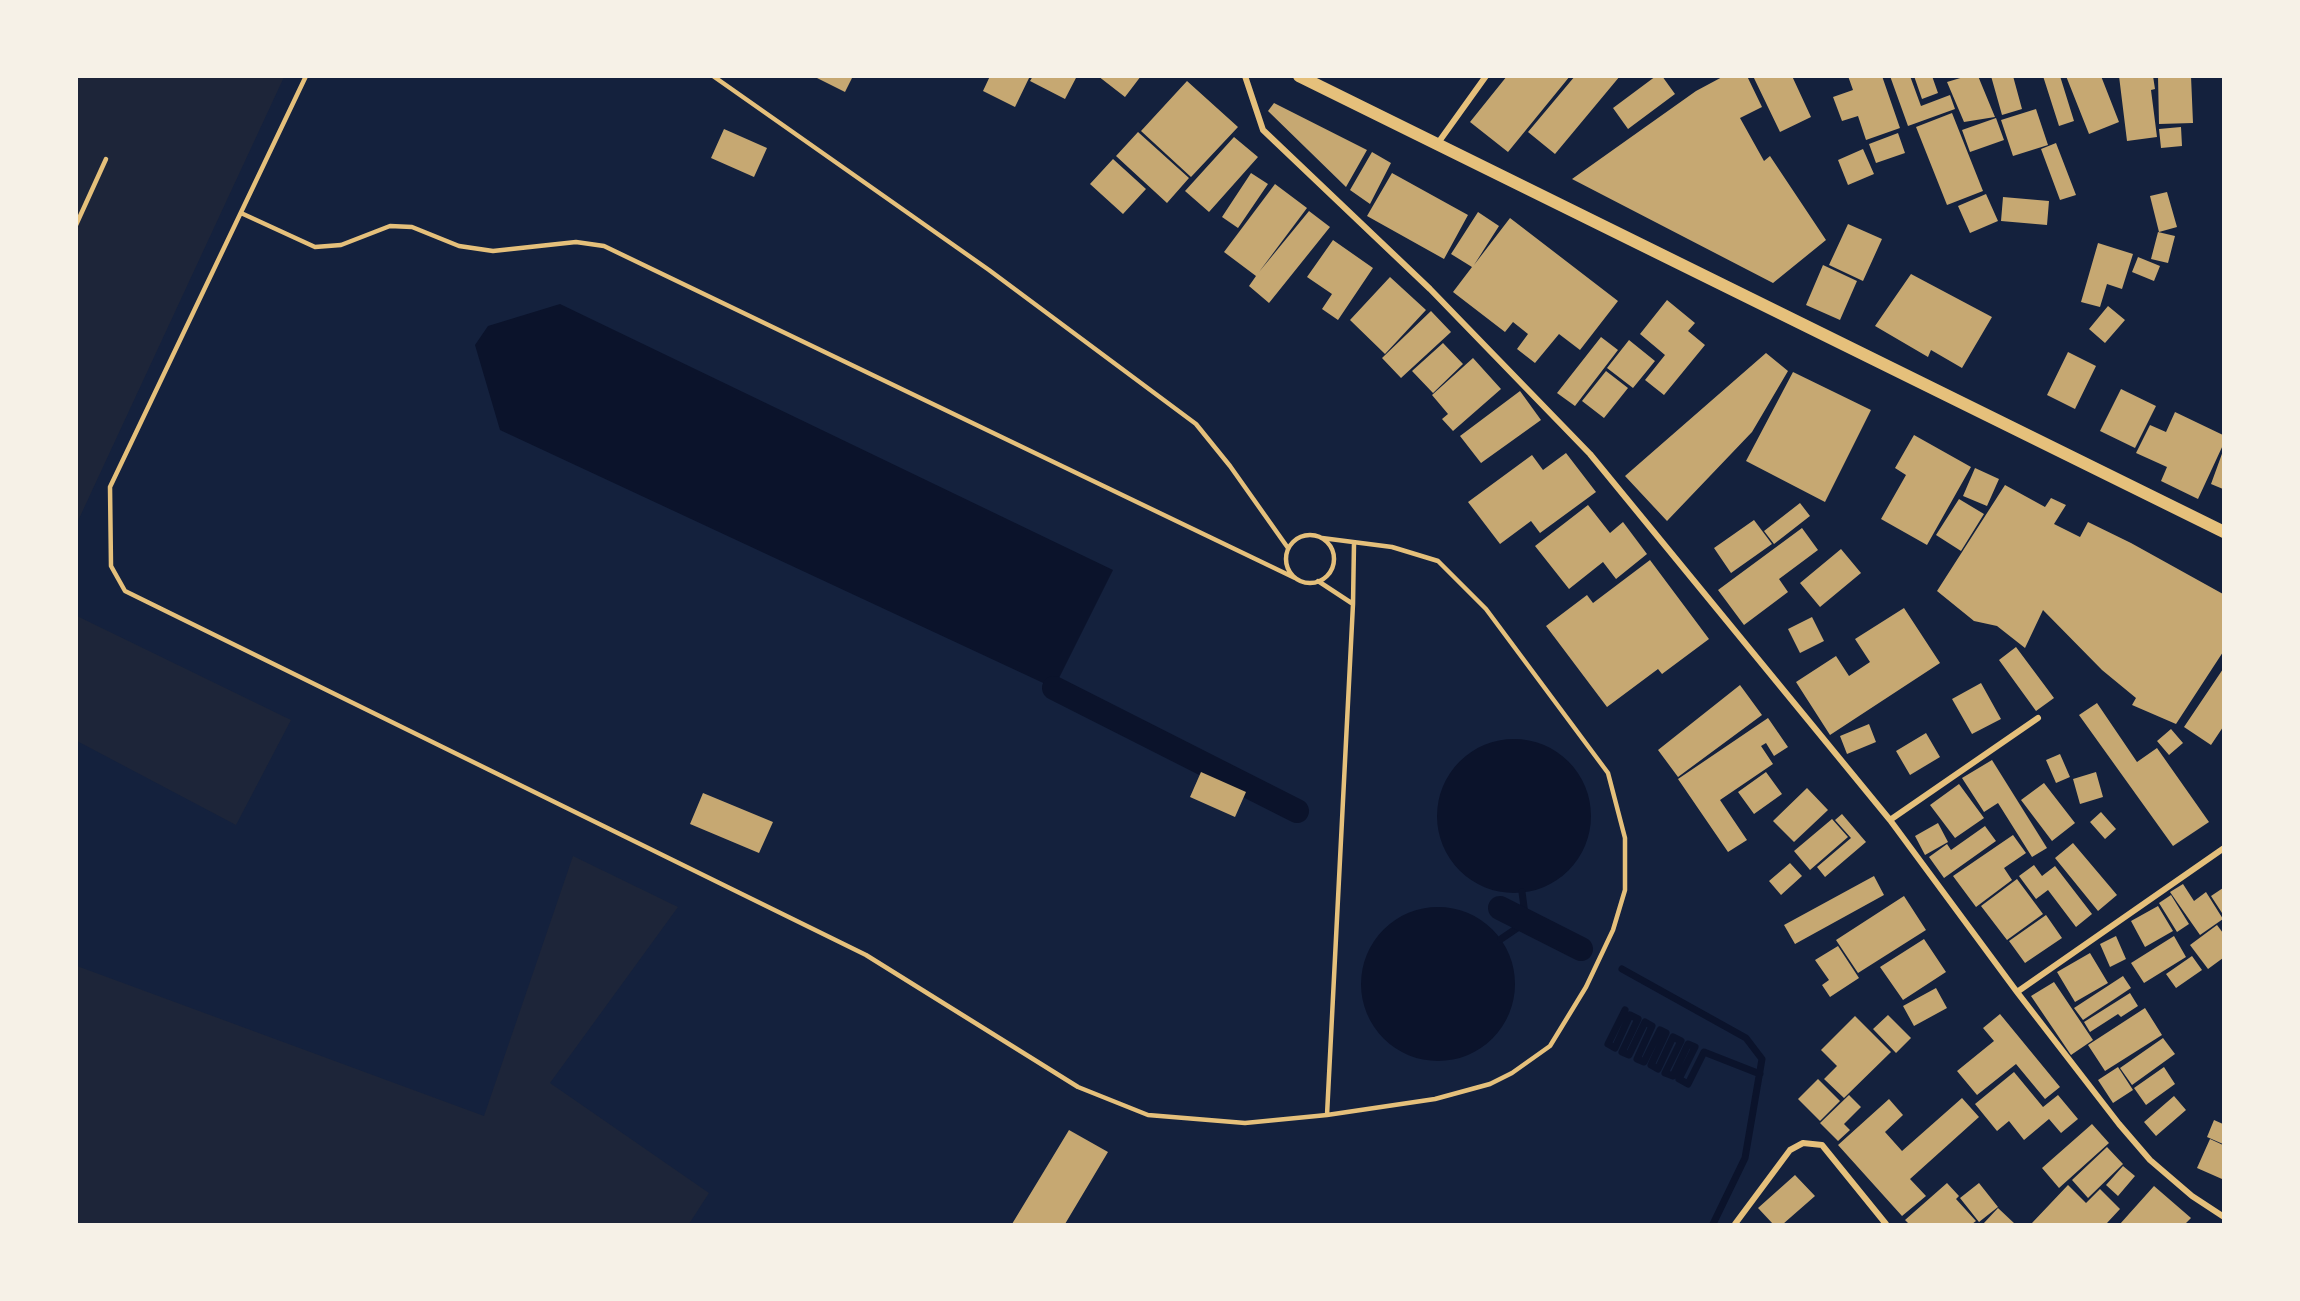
<!DOCTYPE html>
<style>
body{margin:0}
#map{position:relative;width:2300px;height:1301px;overflow:hidden;background:#14213d;font-family:"Public Sans",sans-serif}
canvas{display:block}
.frame{position:absolute;inset:0;border:78px solid #f6f1e7;pointer-events:none}
</style>
<div id="map">
<canvas width="2300" height="1301"></canvas>
<div class="frame"></div>
</div>
<script>
const ctx = document.querySelector('canvas').getContext('2d');
ctx.lineJoin = 'round';
function paint(path, color) {
  ctx.fillStyle = color;
  ctx.fill(path, 'evenodd');
}
function stroke(path, color, width, dash) {
  ctx.strokeStyle = color;
  ctx.lineWidth = width;
  ctx.lineCap = dash ? 'butt' : 'round';
  ctx.setLineDash(dash || []);
  ctx.stroke(path);
}
paint(new Path2D(`
 M77,77H284L77,523Z
 M77,616L291,720L236,825L77,741Z
 M573,856L678,907L550,1083L709,1193L689,1224H77V966L484,1116Z`), '#1d2539');
paint(new Path2D(`
 M560,304L1113,570L1054,688L500,430L475,345L488,326Z
 M1437 816a77 77 0 1 1 154 0a77 77 0 1 1-154 0Z
 M1361 984a77 77 0 1 1 154 0a77 77 0 1 1-154 0Z`), '#0b132b');
stroke(new Path2D(`
 M1501,939L1526,922L1522,892
 M1622,969L1746,1038L1762,1059L1745,1158L1713,1224
 M1625,1010L1608,1044L1615,1048L1630,1015L1638,1019L1622,1052L1629,1055L1645,1022L1652,1026L1637,1059L1644,1062L1660,1030L1666,1033L1651,1065L1658,1069L1673,1037L1681,1041L1665,1073L1673,1076L1688,1044L1695,1047L1679,1079L1688,1084L1704,1052L1760,1074`), '#0b132b', 7);
stroke(new Path2D(`
 M1054,688L1297,811
 M1500,908L1581,949`), '#0b132b', 24);
paint(new Path2D(`
 M813,76H853L845,92Z
 M990,76H1030L1015,107L983,91Z
 M1033,76H1077L1065,99L1030,81Z
 M1098,76H1141L1125,97Z
 M1507,76H1570L1508,152L1470,122Z
 M1575,76H1620L1555,154L1528,132Z
 M1656,76H1662L1675,94L1628,129L1613,108Z
 M1724,76H1747L1762,107L1740,118L1764,161L1770,156L1826,240L1773,283L1572,179L1696,91Z
 M1753,76H1792L1811,117L1780,132Z
 M1848,76H1882L1900,128L1866,140L1858,116L1842,121L1833,97L1853,90Z
 M1890,76H1910L1921,106L1950,95L1955,109L1908,126Z
 M1914,76H1932L1938,93L1922,99Z
 M1967,76H1978L1995,117L1964,122L1947,82Z
 M1991,76H2013L2022,109L2002,115Z
 M2043,76H2060L2074,121L2059,126Z
 M2066,76H2101L2119,122L2089,134Z
 M2119,76H2153L2155,89L2151,90L2157,137L2127,141Z
 M2158,76H2191L2193,123L2159,124Z
 M1187,81L1238,127L1191,177L1141,131Z
 M1274,103L1367,150L1346,187L1268,111Z
 M2036,109L2048,145L2013,156L2001,120Z
 M1952,113L1983,191L1947,205L1916,127Z
 M1996,118L2004,140L1970,152L1962,130Z
 M2181,127L2182,146L2161,148L2159,129Z
 M724,129L767,148L754,177L711,158Z
 M1138,132L1189,178L1167,203L1116,156Z
 M1898,133L1905,153L1876,163L1869,144Z
 M1234,137L1258,157L1209,212L1185,191Z
 M2056,143L2076,195L2060,200L2041,149Z
 M1863,149L1874,174L1848,185L1838,160Z
 M1372,152L1391,163L1370,204L1350,190Z
 M1113,159L1146,189L1123,214L1090,184Z
 M1251,173L1268,184L1238,228L1222,217Z
 M1392,173L1468,215L1444,259L1367,216Z
 M1275,184L1307,208L1259,272L1309,211L1330,227L1269,303L1249,286L1256,276L1224,252Z
 M2167,192L2177,227L2159,232L2150,196Z
 M1986,194L1998,221L1970,233L1958,206Z
 M2003,197L2049,201L2047,225L2001,221Z
 M1478,212L1499,226L1474,265L1510,218L1618,301L1580,350L1559,334L1535,363L1517,349L1528,334L1513,322L1505,332L1453,292L1472,267L1451,254Z
 M1848,224L1882,239L1863,281L1829,265Z
 M2158,232L2175,236L2168,263L2151,259Z
 M1333,240L1373,268L1338,320L1322,309L1332,294L1307,277Z
 M2098,243L2133,254L2122,289L2107,284L2100,307L2081,302Z
 M2138,257L2160,266L2154,281L2132,272Z
 M1823,265L1857,281L1840,320L1806,305Z
 M1911,274L1992,317L1962,368L1931,350L1928,357L1875,326Z
 M1390,277L1426,310L1385,354L1350,320Z
 M1667,300L1695,323L1688,331L1705,345L1664,395L1645,380L1665,355L1640,334Z
 M2108,306L2125,320L2105,343L2089,329Z
 M1431,311L1451,332L1401,378L1382,358Z
 M1601,337L1618,350L1575,406L1557,393Z
 M1629,340L1655,361L1633,388L1607,368Z
 M1443,343L1463,364L1433,393L1412,371Z
 M2068,352L2096,366L2075,409L2047,395Z
 M1766,353L1788,371L1752,432L1667,521L1625,476Z
 M1473,358L1501,389L1453,431L1442,419L1448,414L1432,395Z
 M1606,371L1628,388L1604,418L1582,401Z
 M1793,372L1871,410L1825,502L1746,461Z
 M2121,389L2156,406L2135,448L2100,431Z
 M1520,391L1541,420L1481,463L1460,436Z
 M2175,412L2223,435V445L2198,499L2161,481L2167,467L2136,453L2150,425L2166,432Z
 M1914,435L1971,467L1927,545L1881,519L1906,475L1895,468Z
 M2223,451V489L2211,484Z
 M1566,453L1596,492L1540,533L1531,521L1500,544L1468,502L1532,455L1543,470Z
 M1975,468L1999,479L1987,506L1963,496Z
 M2005,485L2045,507L2051,498L2066,505L2054,524L2080,537L2088,522L2131,543L2223,594V652L2176,724L2132,705L2136,698L2102,670L2043,610L2025,648L1997,626L1974,621L1937,591Z
 M1959,499L1984,514L1961,551L1936,535Z
 M1800,503L1810,516L1774,544L1764,531Z
 M1588,505L1610,533L1623,522L1647,554L1616,579L1603,562L1569,589L1535,546Z
 M1754,520L1772,544L1731,573L1714,548Z
 M1802,528L1818,550L1779,579L1788,592L1744,625L1718,590Z
 M1841,549L1861,573L1820,607L1800,583Z
 M1650,560L1709,639L1662,674L1658,669L1607,707L1546,626L1587,595L1593,603Z
 M1904,608L1940,663L1830,735L1796,682L1836,656L1849,676L1870,662L1855,639Z
 M1812,617L1824,641L1800,653L1788,629Z
 M2016,647L2054,698L2036,711L1999,660Z
 M2223,669V727L2211,745L2184,727Z
 M1981,683L2001,719L1972,734L1952,699Z
 M1740,685L1762,715L1678,777L1658,750Z
 M2097,703L2137,762L2157,748L2209,822L2173,846L2079,715Z
 M1768,718L1788,747L1774,756L1766,743L1761,746L1773,764L1720,800L1747,840L1728,852L1678,779Z
 M1869,724L1876,742L1847,754L1840,736Z
 M2171,729L2183,743L2169,755L2157,741Z
 M1926,733L1940,757L1910,775L1896,751Z
 M2060,754L2070,777L2056,783L2046,760Z
 M1992,760L2047,848L2032,857L1998,803L1984,812L1962,778Z
 M1201,772L1246,792L1235,817L1190,797Z
 M1766,772L1782,794L1754,814L1738,792Z
 M2096,772L2103,797L2080,804L2073,779Z
 M2044,783L2075,823L2052,841L2021,800Z
 M1959,784L1984,818L1955,838L1930,805Z
 M1807,788L1828,810L1794,842L1773,821Z
 M703,793L773,822L759,853L690,824Z
 M2101,812L2116,829L2105,839L2090,822Z
 M1842,814L1866,842L1825,877L1817,867L1851,838L1835,820Z
 M1832,819L1848,837L1810,870L1794,851Z
 M1938,823L1948,842L1925,855L1915,836Z
 M1985,826L1996,841L1944,878L1929,857L1947,844L1951,850Z
 M2013,835L2026,853L2004,868L2012,880L1976,907L1953,876Z
 M2073,843L2117,895L2098,911L2055,858Z
 M1790,863L1802,876L1781,895L1769,881Z
 M2034,865L2042,876L2055,866L2092,914L2076,927L2048,890L2036,899L2019,876Z
 M1874,876L1884,895L1795,944L1784,925Z
 M2017,879L2043,914L2007,940L1981,906Z
 M2183,884L2194,901L2206,892L2223,919L2200,935L2170,892Z
 M2223,888V912L2222,913L2211,896Z
 M2171,895L2189,924L2177,932L2159,903Z
 M1904,896L1926,930L1858,973L1836,940Z
 M2158,906L2173,931L2145,947L2131,921Z
 M2046,915L2062,938L2025,963L2009,941Z
 M2217,925L2223,933V958L2208,969L2190,945Z
 M2116,936L2126,959L2110,967L2100,944Z
 M2174,936L2186,957L2144,983L2131,963Z
 M1924,939L1946,972L1903,1000L1880,967Z
 M1838,946L1859,978L1830,997L1822,985L1829,980L1815,960Z
 M2090,953L2108,983L2075,1002L2057,972Z
 M2192,956L2202,970L2176,988L2166,974Z
 M2123,976L2131,988L2083,1020L2074,1008Z
 M2054,982L2093,1040L2071,1055L2031,996Z
 M1936,988L1947,1008L1914,1026L1903,1006Z
 M2130,993L2138,1006L2121,1017L2118,1014L2090,1032L2084,1022Z
 M2145,1008L2162,1035L2105,1071L2088,1045Z
 M2000,1014L2060,1087L2045,1099L2016,1064L1977,1095L1957,1071L1994,1041L1983,1028Z
 M1888,1015L1911,1038L1896,1053L1873,1029Z
 M1855,1016L1891,1052L1844,1098L1824,1079L1837,1066L1821,1050Z
 M2163,1038L2175,1054L2132,1085L2120,1068Z
 M2118,1067L2133,1090L2113,1103L2098,1080Z
 M2164,1067L2175,1084L2146,1105L2134,1088Z
 M2014,1072L2043,1107L2058,1095L2078,1119L2061,1133L2049,1119L2024,1140L2009,1121L1997,1131L1975,1104Z
 M1818,1079L1840,1101L1820,1121L1798,1099Z
 M1849,1095L1861,1107L1844,1124L1850,1130L1838,1141L1820,1123Z
 M2174,1096L2186,1110L2156,1136L2144,1122Z
 M1962,1098L1979,1117L1910,1179L1926,1196L1902,1216L1838,1145L1889,1099L1903,1115L1885,1132L1902,1151Z
 M2214,1120L2223,1124V1144L2207,1137Z
 M2092,1124L2109,1143L2059,1188L2042,1168Z
 M1069,1130L1108,1152L1065,1224H1012Z
 M2210,1139L2223,1145L2222,1179L2197,1168Z
 M2107,1147L2123,1164L2088,1198L2072,1180Z
 M2123,1166L2135,1176L2118,1196L2106,1185Z
 M1795,1175L1815,1196L1783,1224H1773L1758,1208Z
 M1947,1183L1959,1196L1956,1199L1976,1221L1972,1224H1909L1905,1220Z
 M1979,1183L1998,1207L1979,1222L1960,1198Z
 M2068,1185L2086,1203L2100,1189L2120,1209L2107,1223L2109,1224H2033L2032,1223Z
 M2154,1186L2191,1218L2185,1224H2120Z
 M1998,1208L2015,1224H1983Z`), '#c6a872');
stroke(new Path2D(`
 M306,76L110,487L111,566L125,591L866,955L1078,1087L1148,1115L1245,1123L1327,1115L1435,1099L1490,1084L1512,1073L1550,1046L1586,987L1613,930L1625,890V838L1608,773L1486,609L1438,561L1392,547L1322,538
 M713,76L989,270L1196,424L1230,466L1288,548
 M241,213L315,247L341,245L390,226L412,227L459,246L493,251L576,242L604,246L1295,578
 M76,225L106,159
 M1286 559a24 24 0 1 1 48 0a24 24 0 1 1-48 0Z
 M1318,581L1353,604
 M1327,1115L1353,604L1354,543`), '#e5c07b', 4.5);
stroke(new Path2D(`
 M1245,76L1263,130L1430,289L1590,454L1890,820L2017,992L2119,1124L2150,1160L2192,1196L2224,1217
 M1438,143L1486,76
 M1890,820L2038,718
 M2017,992L2224,848
 M1735,1224L1790,1150L1803,1143L1822,1145L1886,1224`), '#e5c07b', 6);
stroke(new Path2D(`
 M1299,76L2224,532`), '#e5c07b', 12);
</script>
